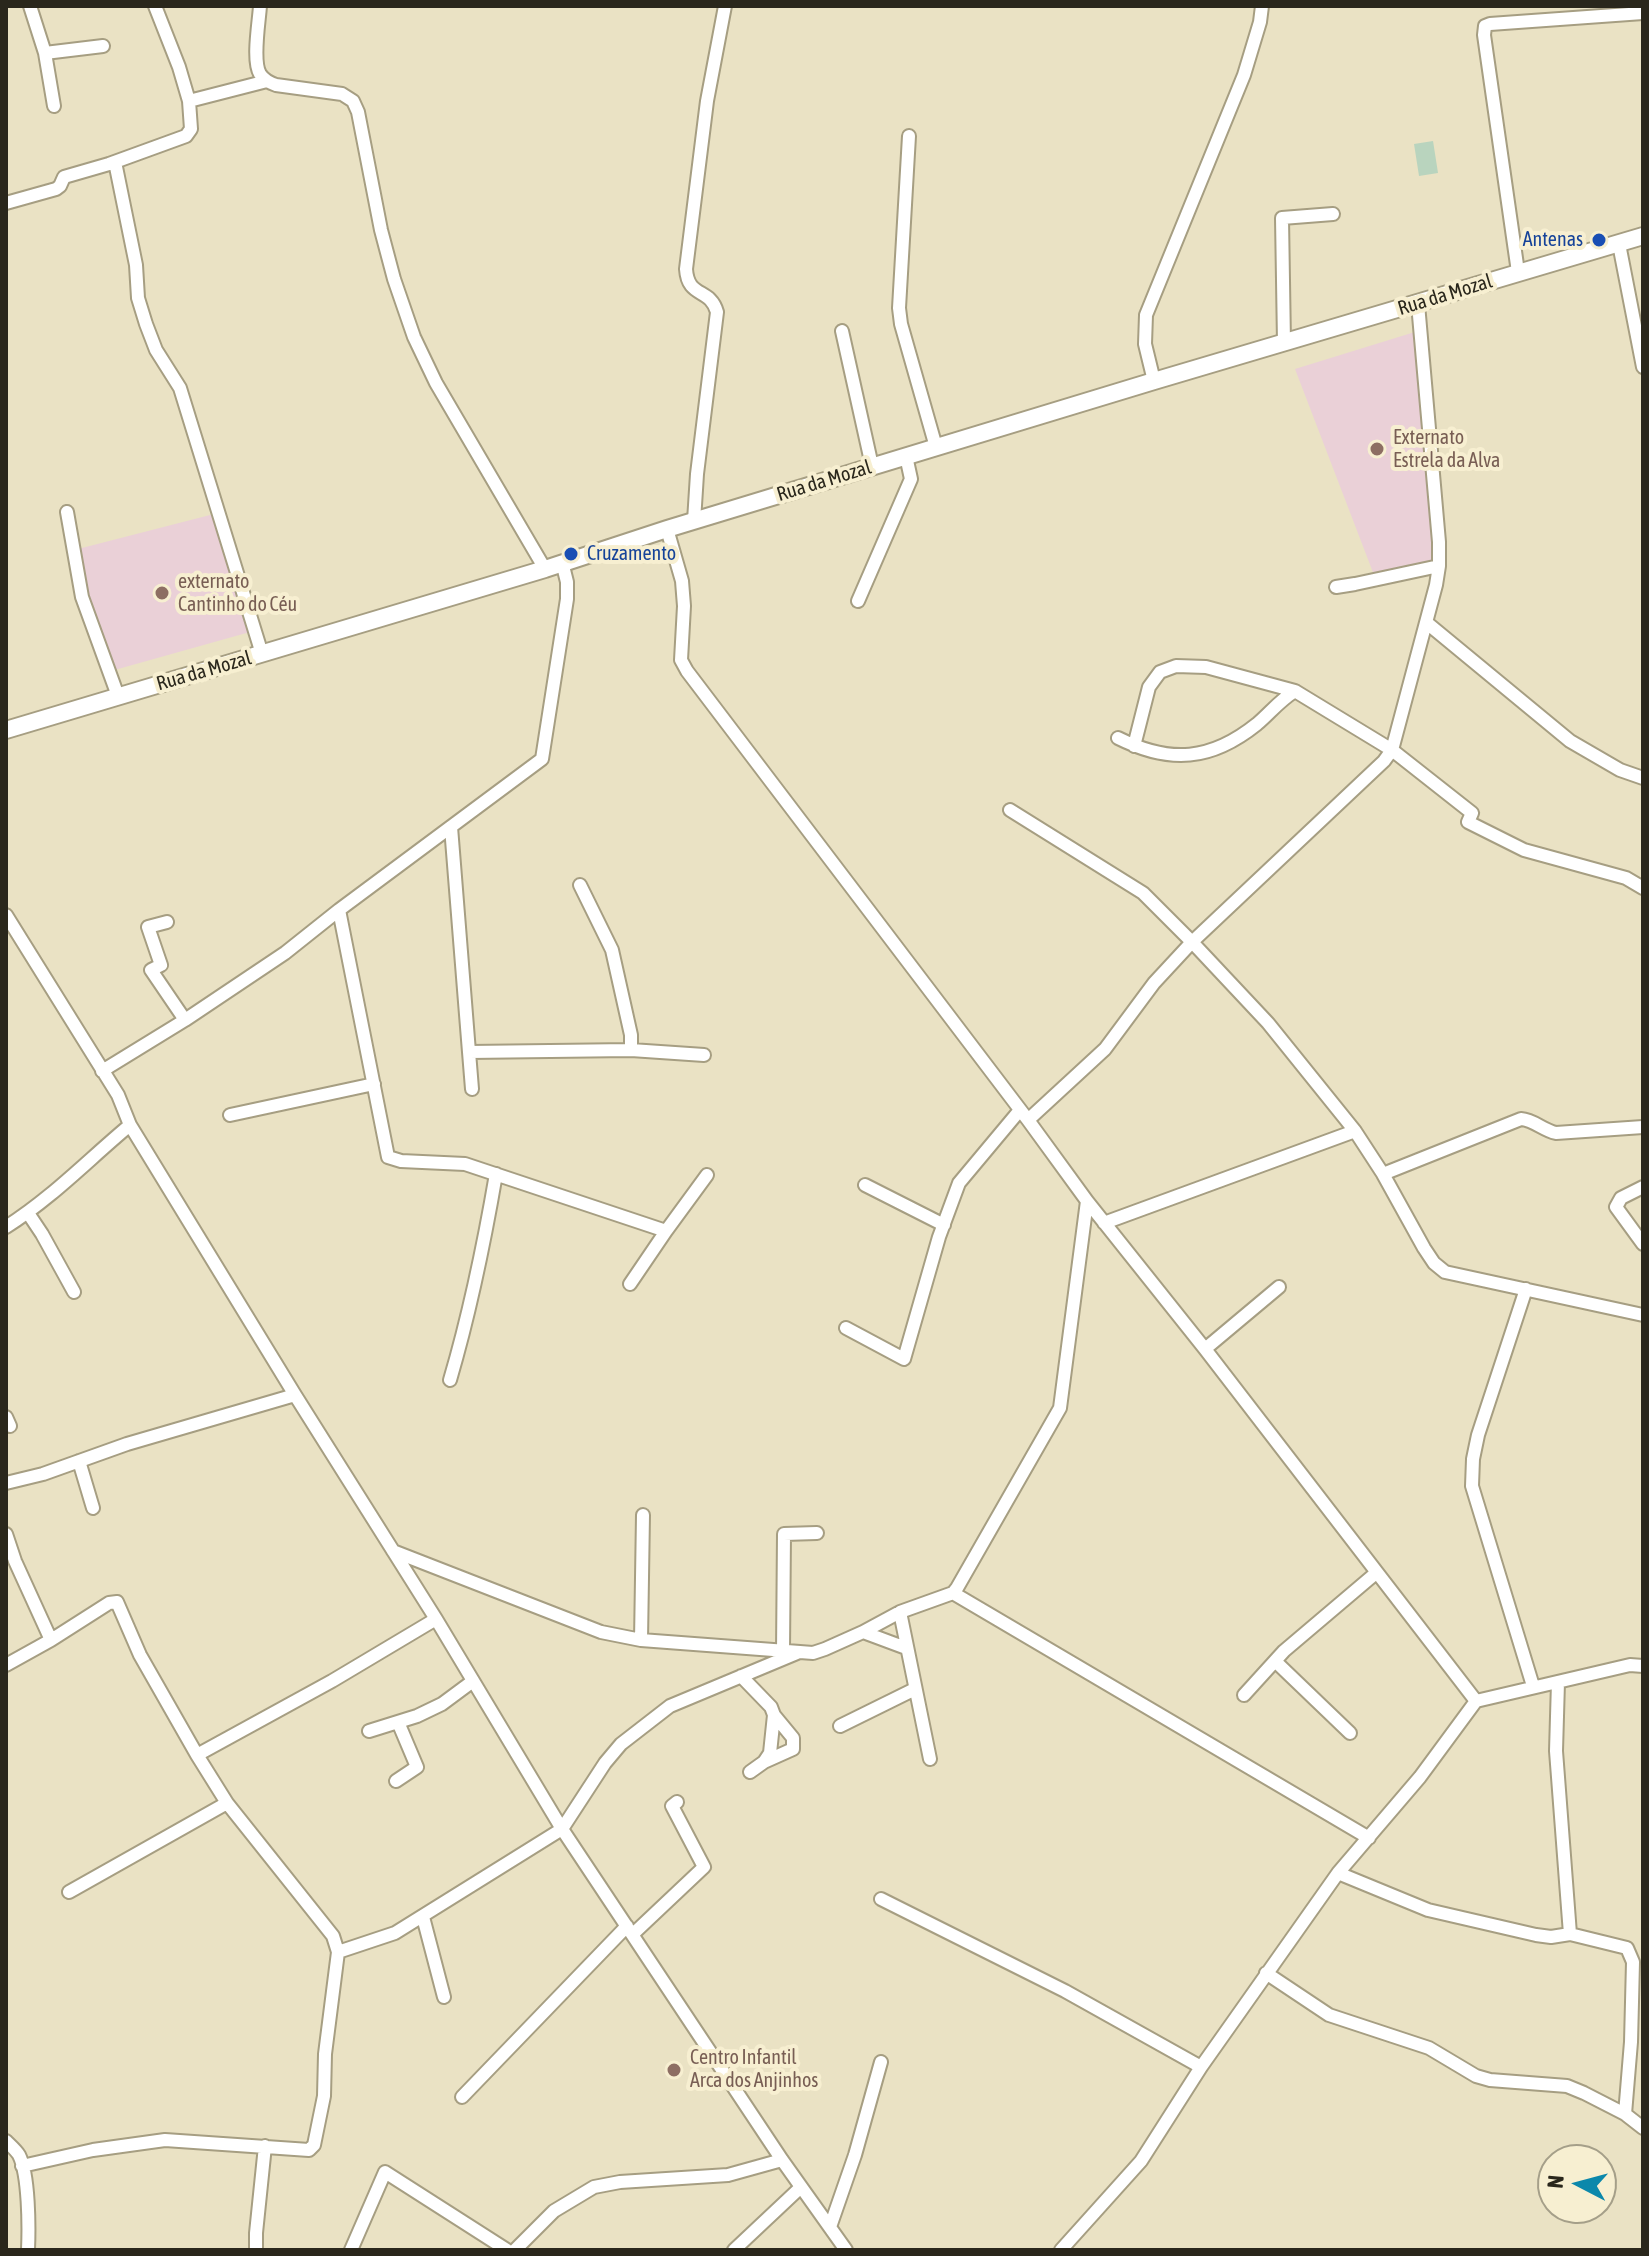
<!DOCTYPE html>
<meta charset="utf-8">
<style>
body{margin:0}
#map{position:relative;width:1649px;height:2256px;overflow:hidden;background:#eae2c4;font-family:"Asap Condensed",sans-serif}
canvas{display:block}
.frame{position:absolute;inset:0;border:8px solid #2a271c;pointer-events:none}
.north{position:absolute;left:1537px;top:2144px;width:80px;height:80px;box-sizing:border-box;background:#f7efd1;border:2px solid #a59f89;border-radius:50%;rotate:276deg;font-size:22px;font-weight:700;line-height:32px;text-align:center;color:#2a271c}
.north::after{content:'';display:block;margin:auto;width:28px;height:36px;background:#0c88ab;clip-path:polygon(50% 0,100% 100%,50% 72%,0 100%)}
</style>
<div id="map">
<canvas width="1649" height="2256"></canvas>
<div class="frame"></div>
<div class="north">N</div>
</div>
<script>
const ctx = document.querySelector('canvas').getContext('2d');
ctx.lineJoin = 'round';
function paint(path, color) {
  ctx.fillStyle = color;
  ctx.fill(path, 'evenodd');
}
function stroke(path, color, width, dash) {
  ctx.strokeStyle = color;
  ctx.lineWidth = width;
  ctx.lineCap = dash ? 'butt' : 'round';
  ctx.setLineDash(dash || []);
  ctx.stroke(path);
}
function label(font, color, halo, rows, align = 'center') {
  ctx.font = font + ' "Asap Condensed",sans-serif';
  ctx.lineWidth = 8;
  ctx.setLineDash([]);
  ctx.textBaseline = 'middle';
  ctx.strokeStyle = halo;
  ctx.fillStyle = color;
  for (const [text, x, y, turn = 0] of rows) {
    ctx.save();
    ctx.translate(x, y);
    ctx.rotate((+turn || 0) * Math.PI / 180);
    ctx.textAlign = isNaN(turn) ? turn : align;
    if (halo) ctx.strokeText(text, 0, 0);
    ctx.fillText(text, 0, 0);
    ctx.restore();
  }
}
paint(new Path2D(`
 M1418,331L1437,542L1433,560L1374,575L1295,369Z
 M214,514L250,632L111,671L88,605L78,549Z`), '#ead0d7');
paint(new Path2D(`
 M1433,141L1438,173L1419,176L1414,144Z`), '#b9d4be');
const minor = new Path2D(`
 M30,6L45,53L103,46
 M155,6L179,67L189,101L267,81
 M260,6C259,22 252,61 260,74C264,80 270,83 276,85L342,94L353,101L358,112L381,230L394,279L414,337L436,383L545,569
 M45,53L54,106
 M909,136L899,308L901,324L936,447
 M115,162L136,265L138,298L146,324L156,350L180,388L262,654
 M6,203L56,189L60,186L64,177L109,164L186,136L191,129L189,101
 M1619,244L1643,367
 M1518,272L1484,35L1485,26L1490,24L1643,13
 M842,331L872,466
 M1284,343L1282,218L1333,214
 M1154,381L1145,344L1146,315L1244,75L1260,22L1262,6
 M67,512L82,597L118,696
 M694,521L697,474L717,312C710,287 688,299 686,269L707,101L725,6
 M667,529L682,581L684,606L681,660L687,671L1028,1120L1087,1201L1205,1349L1476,1701
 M1336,587L1355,584L1439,566
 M858,601L911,479L906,456
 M1427,623L1570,741L1620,770L1643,778
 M1118,738C1170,764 1211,761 1257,724C1270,713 1280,700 1295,691L1392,750L1472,813L1468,822L1524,850L1626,878L1643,888
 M1134,746L1149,687L1160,672L1176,666L1206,667L1295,691
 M1010,810L1143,893L1192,942L1268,1023L1355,1131L1383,1174L1424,1248L1434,1263L1445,1272L1643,1315
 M451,827L469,1052L631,1050L704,1055
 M580,885L612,950L631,1035V1050
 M339,910L388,1157L401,1161L465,1164L666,1231L630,1284
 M6,915L118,1095L130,1125L295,1395L436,1619L562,1829L782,2160L846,2250
 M167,922L148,927L161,965L151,970L185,1020
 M469,1052L472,1089
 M102,1071L185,1020L285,953L339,910L542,759L567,599V582L562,562
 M230,1115L374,1084
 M1028,1120L1105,1049L1154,983L1192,942L1384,761L1392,750L1436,585L1439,566V542L1418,304
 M1383,1174L1521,1119C1534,1120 1543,1130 1556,1133L1643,1127
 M865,1185L944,1225
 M1643,1187L1621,1198L1616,1207L1643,1244
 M28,1213L42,1234L74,1292
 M1104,1223L1355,1131
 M6,1227C53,1197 88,1160 130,1125
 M666,1231L707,1175
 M1526,1289L1478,1435L1473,1459L1472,1486L1533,1686
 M846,1328L904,1359L939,1237L959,1183L1020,1110
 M1205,1349L1279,1287
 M450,1380C470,1312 484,1244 496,1174
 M6,1417L10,1426
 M79,1461L93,1508
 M6,1483L43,1474L127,1444L295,1395
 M6,1534L15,1561L51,1640
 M393,1551L601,1632L641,1640L813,1653L825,1649L863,1632L900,1612L953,1593L957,1588L1060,1408L1087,1201
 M953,1593L1369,1838
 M900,1612L930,1759
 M863,1632L906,1648
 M641,1640L643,1515
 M783,1651L784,1534L817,1533
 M1275,1661L1350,1733
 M6,1665L51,1640L109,1603L117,1602L140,1655L197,1755L227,1803L333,1936L338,1952L325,2054L324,2096L314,2145L309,2150L165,2140L93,2150L22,2166
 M741,1676L771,1707L774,1715L770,1753L764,1762L750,1772
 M1558,1682L1556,1751L1570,1934
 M1244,1695L1284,1651L1376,1573
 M840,1726L915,1689
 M369,1731L417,1716L442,1704L473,1681
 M197,1755L332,1681L436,1619
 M764,1762L793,1749V1738L774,1715
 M396,1781L417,1767L398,1722
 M1338,1873L1428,1910L1536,1935L1551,1937L1570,1934L1627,1948L1633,1962L1631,2042L1625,2114
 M69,1892L227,1803
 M881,1899L1065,1991L1201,2067
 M423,1917L444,1997
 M633,1934L704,1867L672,1806L677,1802
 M338,1952L395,1933L562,1829L605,1763L621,1744L670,1706L797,1653
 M1266,1973L1329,2015L1429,2048L1476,2076L1490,2080L1567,2086L1584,2093L1625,2114L1643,2128
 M462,2097L627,1926
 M6,2141C10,2145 16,2150 19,2155C29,2175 29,2227 28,2250
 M830,2227L855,2155L881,2062
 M256,2250V2233L265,2146
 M351,2250L385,2172L507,2250
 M515,2250L554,2211L594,2187L620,2182L728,2175L782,2160
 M734,2250L801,2187
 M1061,2250L1141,2161L1201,2067L1338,1873L1420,1777L1476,1701L1630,1665L1643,1666`);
const major = new Path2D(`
 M6,730L545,569L667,529L1154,381L1643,236`);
stroke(minor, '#a69e82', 16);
stroke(major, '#a69e82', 20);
stroke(minor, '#fff', 12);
stroke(major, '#fff', 16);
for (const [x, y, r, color] of [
 [1599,240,8,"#1a4fb4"],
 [1377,449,8,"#8d6e63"],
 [571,554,8,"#1a4fb4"],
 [162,593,8,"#8d6e63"],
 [674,2070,8,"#8d6e63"]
]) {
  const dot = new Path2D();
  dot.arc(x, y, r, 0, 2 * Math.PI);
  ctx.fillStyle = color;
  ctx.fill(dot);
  stroke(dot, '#f7efd1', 3);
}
label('20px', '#164399', '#f7efd1', [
 ["Antenas",1583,240],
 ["Cruzamento",587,554,"left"]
], 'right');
label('20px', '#2a271c', '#f7efd1', [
 ["Rua da Mozal",1445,295,-17],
 ["Rua da Mozal",824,481,-17],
 ["Rua da Mozal",204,671,-16]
]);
label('20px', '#785e54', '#f7efd1', [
 ["Externato",1393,438],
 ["Estrela da Alva",1393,461],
 ["externato",178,582],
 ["Cantinho do Céu",178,605],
 ["Centro Infantil",690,2058],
 ["Arca dos Anjinhos",690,2081]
], 'left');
</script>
